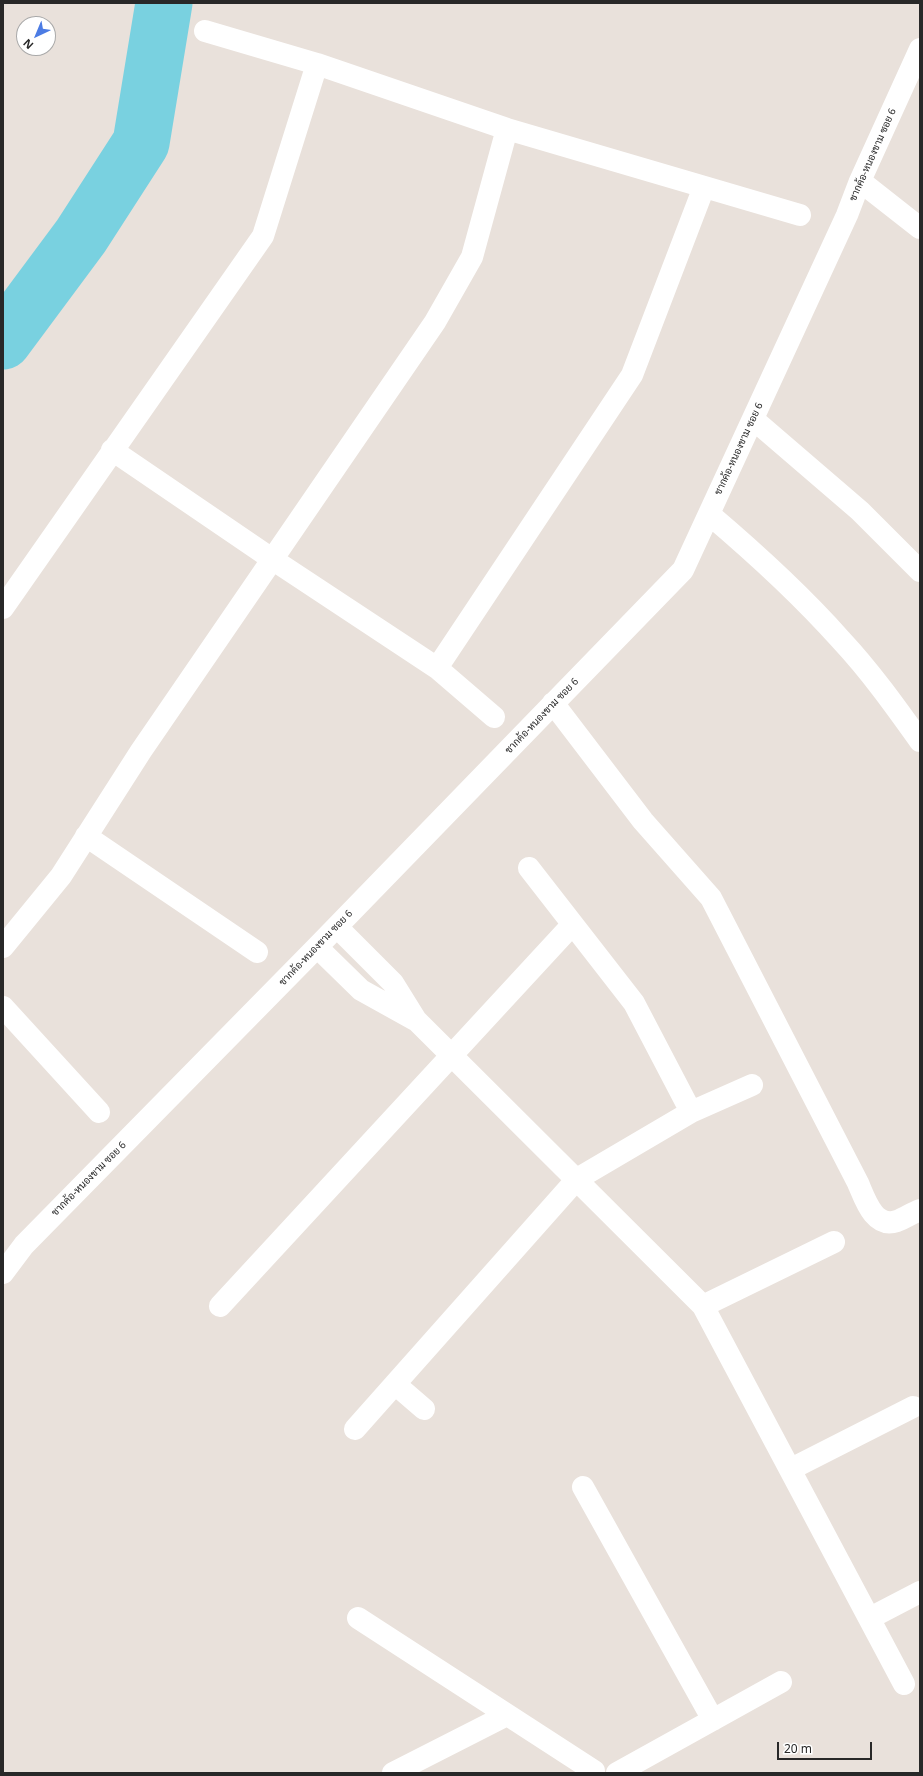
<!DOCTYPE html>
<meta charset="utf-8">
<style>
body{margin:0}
#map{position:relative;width:923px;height:1776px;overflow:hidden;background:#e9e1db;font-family:"Noto Sans",sans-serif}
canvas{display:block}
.frame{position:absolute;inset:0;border:4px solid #282828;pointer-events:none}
.north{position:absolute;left:16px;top:16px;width:40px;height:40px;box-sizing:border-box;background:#fff;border:1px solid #a9a9a9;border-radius:50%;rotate:224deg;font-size:11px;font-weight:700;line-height:16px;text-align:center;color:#282828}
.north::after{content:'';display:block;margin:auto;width:14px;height:18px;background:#4c7ce4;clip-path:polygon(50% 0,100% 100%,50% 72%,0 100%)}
.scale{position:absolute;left:777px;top:1742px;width:95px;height:18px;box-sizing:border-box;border:2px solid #282828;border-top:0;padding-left:5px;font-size:12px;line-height:14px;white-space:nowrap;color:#282828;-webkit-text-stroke:3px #fff;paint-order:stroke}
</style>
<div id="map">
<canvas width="923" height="1776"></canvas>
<div class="frame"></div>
<div class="north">N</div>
<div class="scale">20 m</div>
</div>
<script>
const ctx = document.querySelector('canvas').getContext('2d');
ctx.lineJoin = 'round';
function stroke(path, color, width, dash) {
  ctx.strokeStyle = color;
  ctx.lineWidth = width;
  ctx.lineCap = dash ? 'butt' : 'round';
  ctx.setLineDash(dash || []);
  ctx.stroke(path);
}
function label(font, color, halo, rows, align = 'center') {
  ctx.font = font + ' "Noto Sans",Sarabun,sans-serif';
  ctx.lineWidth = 3;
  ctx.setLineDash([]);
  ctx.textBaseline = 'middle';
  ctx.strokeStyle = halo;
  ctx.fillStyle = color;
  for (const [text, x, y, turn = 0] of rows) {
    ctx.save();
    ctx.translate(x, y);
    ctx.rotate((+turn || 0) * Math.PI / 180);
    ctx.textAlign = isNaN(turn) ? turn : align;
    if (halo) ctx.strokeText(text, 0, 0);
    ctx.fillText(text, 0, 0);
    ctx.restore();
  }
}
stroke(new Path2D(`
 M3,341L81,236L141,143L164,3`), '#79d1e0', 57);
stroke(new Path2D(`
 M205,31L317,64L507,129L800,215
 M860,181L920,228
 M753,419L860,511L920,571
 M112,450L272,559L437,668L494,717
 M709,514C755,553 801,595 841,640C870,671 895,706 920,741
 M3,608L263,236L317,64
 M437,668L632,375L704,187
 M553,703L643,821L711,898L858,1183C865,1199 874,1229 897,1221C905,1218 912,1213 920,1210
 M86,836L257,952
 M529,868L634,1003L691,1112
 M337,927L393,983L416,1020L703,1306L904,1684
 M3,947L61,876L141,751L435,322L472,257L507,129
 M317,947L361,990L415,1020
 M3,1007L99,1112
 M3,1273L24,1245L317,947L683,570L847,215L860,181L920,49
 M220,1306L572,925
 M703,1306L834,1242
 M395,1384L424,1409
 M355,1429L577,1179L691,1112L752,1085
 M791,1469L913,1407
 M583,1487L713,1720
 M358,1618L594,1771V1773
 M870,1618L920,1592
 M393,1773L507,1715
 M617,1773L781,1682`), '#fff', 22);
label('10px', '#282828', '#fff', [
 ["ชากค้อ-หนองขาม ซอย 6",873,155,-66],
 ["ชากค้อ-หนองขาม ซอย 6",739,449,-65],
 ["ชากค้อ-หนองขาม ซอย 6",542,716,-46],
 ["ชากค้อ-หนองขาม ซอย 6",316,948,-46],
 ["ชากค้อ-หนองขาม ซอย 6",89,1179,-45]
]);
</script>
